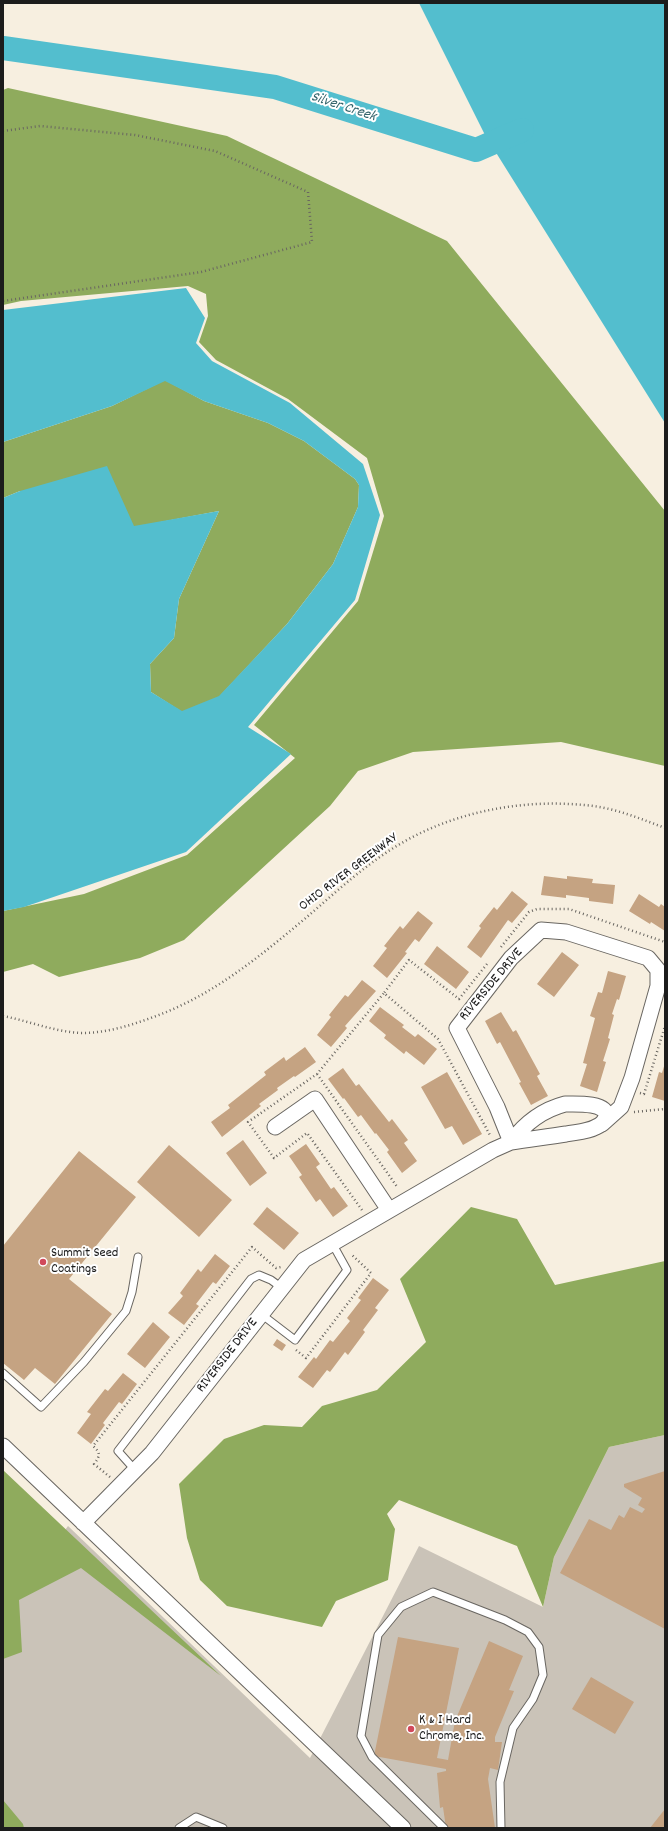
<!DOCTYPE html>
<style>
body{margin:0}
#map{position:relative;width:668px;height:1831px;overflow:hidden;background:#f7efe0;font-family:Dekko,sans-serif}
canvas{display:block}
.frame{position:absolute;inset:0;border:4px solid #1c1c1c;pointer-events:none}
</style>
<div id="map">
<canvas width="668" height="1831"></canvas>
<div class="frame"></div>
</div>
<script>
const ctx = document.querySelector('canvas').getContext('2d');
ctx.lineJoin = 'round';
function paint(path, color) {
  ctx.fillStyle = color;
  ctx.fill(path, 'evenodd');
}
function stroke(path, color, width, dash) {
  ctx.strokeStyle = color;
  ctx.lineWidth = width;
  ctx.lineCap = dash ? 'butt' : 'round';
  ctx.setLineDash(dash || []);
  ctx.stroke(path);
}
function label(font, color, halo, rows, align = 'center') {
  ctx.font = font + ' Dekko,sans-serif';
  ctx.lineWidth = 4;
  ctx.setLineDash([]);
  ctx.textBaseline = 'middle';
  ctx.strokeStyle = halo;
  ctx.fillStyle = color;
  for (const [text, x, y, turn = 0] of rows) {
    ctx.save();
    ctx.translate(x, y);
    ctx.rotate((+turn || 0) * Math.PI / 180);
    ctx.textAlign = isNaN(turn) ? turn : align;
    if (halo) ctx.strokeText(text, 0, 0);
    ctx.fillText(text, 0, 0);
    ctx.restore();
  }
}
paint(new Path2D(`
 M665,1435V1828H3V1615L68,1526L310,1758L419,1546L543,1607L554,1557L609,1447Z`), '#cac3b8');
paint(new Path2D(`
 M8,88L227,136L447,241L665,511V766L561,742L413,752L358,771L330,806L184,940L140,958L59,977L33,964L3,972V911L84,894L187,855L295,758L254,725L358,601L384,516L367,458L288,399L216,360L199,342L208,316L206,294L188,286L21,301L3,305V90Z
 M165,380L204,401L268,423L304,441L355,479L359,485L358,507L333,564L287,624L219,697L182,712L151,692L150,664L174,638L179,599L219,511L134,527L20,491L3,498V442L112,406Z
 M471,1207L517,1219L555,1285L665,1261V1435L609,1447L554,1557L543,1607L517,1546L399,1500L387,1514L395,1529L388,1580L336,1601L322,1627L227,1606L200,1580L187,1538L179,1484L224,1439L264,1425L302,1427L322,1406L377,1390L426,1342L400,1279Z
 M3,1470L221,1676L81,1568L19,1600L22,1652L3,1659Z
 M3,1800L23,1824L24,1828H3Z`), '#8fab5d');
paint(new Path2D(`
 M419,3H665V423L485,135Z
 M186,288L205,318L196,343L212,361L290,403L363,464L380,515L355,600L248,727L291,754L186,852L24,907L3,911V498L20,491L107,466L134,526L219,511L179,599L174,638L150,664L151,692L182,711L219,696L287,624L333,564L358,507L359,485L355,479L304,441L268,423L204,401L165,381L112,406L3,442V310Z`), '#53bece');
stroke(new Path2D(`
 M3,48L275,87L476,150L522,130`), '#53bece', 24);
paint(new Path2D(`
 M544,876L567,879V876L593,879L592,883L615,885L613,904L589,901V898L566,895V898L541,895Z
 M512,891L528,904L512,923L508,920L481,958L467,947L481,928L479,926L494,907L497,910Z
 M639,894L659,907L661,904L665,907V931L651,922L650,924L629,911Z
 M418,911L433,923L419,942L415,939L405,952L407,953L387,978L373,966L387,948L384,946L400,926L403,929Z
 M437,946L469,972L456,989L424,964Z
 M562,952L579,965L554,997L537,984Z
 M608,971L626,976L619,1000L617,999L612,1014L614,1015L608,1038L610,1039L603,1061L606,1062L597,1092L580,1086L587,1064L583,1063L595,1018L590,1016L598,992L602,993Z
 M362,980L376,991L345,1026L347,1028L331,1047L317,1035L331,1017L329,1015L345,995L348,997Z
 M380,1007L404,1025L402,1027L415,1037L418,1034L437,1049L424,1065L406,1051L404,1054L384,1038L386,1035L369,1021Z
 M501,1012L513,1032L516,1030L540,1074L537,1076L548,1096L531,1105L519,1083L521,1082L500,1042L497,1044L485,1021Z
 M305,1047L316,1062L295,1077L294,1076L277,1088L278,1090L259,1104L261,1106L222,1137L211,1122L230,1108L228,1105L266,1075L264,1072L284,1057L286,1061Z
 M665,1063V1101L652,1097L659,1072L662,1073Z
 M343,1068L356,1086L359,1084L389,1122L392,1119L408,1140L404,1143L417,1161L402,1173L387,1152L389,1150L376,1133L375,1134L361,1115L358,1117L344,1098L343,1099L328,1079Z
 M447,1072L482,1134L463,1145L452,1126L445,1129L421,1087Z
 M243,1140L267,1173L250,1186L226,1153Z
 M306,1144L320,1164L316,1167L331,1189L334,1187L348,1206L333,1217L320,1199L316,1202L299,1177L302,1175L289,1156Z
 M169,1145L232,1200L199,1237L137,1182Z
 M79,1151L136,1197L69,1279L112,1314L55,1384L35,1368L24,1380L3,1363V1246Z
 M267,1207L299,1233L284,1250L253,1224Z
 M215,1254L230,1266L216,1284L213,1282L196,1304L199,1306L184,1325L168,1313L183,1296L180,1293L198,1269L201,1272Z
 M373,1278L389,1290L375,1308L378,1310L363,1330L365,1332L348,1355L345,1352L330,1372L327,1370L313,1388L298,1377L314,1357L316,1359L330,1340L333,1342L350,1321L347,1318L361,1300L358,1298Z
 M153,1322L170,1337L145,1368L127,1354Z
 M277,1339L286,1345L282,1351L273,1345Z
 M123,1373L137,1384L122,1404L119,1402L103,1423L105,1425L91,1444L77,1433L91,1414L87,1412L105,1389L108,1391Z
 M665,1471V1629L560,1573L589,1519L611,1530L619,1515L624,1518L630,1507L642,1513L645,1509L638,1505L642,1498L624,1487V1484Z
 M398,1637L459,1648L437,1758L448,1760L455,1721L489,1641L523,1656L509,1690L514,1691L495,1737V1742H502L498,1770L490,1768L488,1779L495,1828H446L443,1807L440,1808L437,1773L446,1771V1769L374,1756Z
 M591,1677L634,1702L615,1734L572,1709Z
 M665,1809V1828H650Z`), '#c5a382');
const service = new Path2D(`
 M261,1314L295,1340L347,1270L332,1243
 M3,1373L41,1407L84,1362L126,1311L132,1292L138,1257
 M135,1470L118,1451L251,1279L259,1275L271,1280L282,1288
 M179,1828L196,1817L223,1828
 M444,1828L372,1757L361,1736L378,1635L401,1607L433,1592L505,1620L528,1632L539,1647L543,1675L533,1699L513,1728L500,1782L501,1828`);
const minor = new Path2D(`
 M565,1104C574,1104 607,1102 606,1116C605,1122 601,1125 596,1127C587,1132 576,1132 566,1134C548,1137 529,1139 511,1142C525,1123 542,1110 565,1104Z
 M275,1127L315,1099L389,1210
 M3,1446L403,1828
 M83,1523L152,1453L304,1260L493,1150L511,1142L497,1107L457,1028L511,958L541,930L566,932L648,958L658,970V986L632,1078L621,1107L602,1124`);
stroke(service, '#696661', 9);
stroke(minor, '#696661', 17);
stroke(new Path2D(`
 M3,131L40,126L135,135L215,151L308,192L312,242L201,272L3,301
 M501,947L529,912L537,909H569L665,942
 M487,964L459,999L409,960L384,993L438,1039L491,1137
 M3,1016C29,1021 55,1032 82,1033C110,1033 138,1023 164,1013C216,992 259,957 301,922C333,895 364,865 400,844C454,812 521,799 584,805C612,807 639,818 665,828
 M317,1074L398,1188
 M640,1093L644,1094L665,1026
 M634,1112L665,1109
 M362,1210L307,1133L274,1158L248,1122L317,1074L384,993
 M296,1350L306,1358L371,1273L351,1254
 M110,1477L94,1464C100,1456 101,1453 93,1446L252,1247L276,1268L281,1267`), '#696661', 2.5, [1, 3]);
stroke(service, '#fff', 7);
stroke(minor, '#fff', 15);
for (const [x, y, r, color] of [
 [43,1262,4,"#d1495b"],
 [411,1729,4,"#d1495b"]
]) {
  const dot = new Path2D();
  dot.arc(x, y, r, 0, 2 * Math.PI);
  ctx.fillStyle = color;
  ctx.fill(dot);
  stroke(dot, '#fff', 1.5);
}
label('14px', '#1c1c1c', '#fff', [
 ["OHIO RIVER GREENWAY",349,873,-37],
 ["RIVERSIDE DRIVE",492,985,-50],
 ["RIVERSIDE DRIVE",228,1356,-52]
]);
label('14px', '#1c1c1c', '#fff', [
 ["Summit Seed",51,1254],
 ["Coatings",51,1270],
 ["K & I Hard",419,1721],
 ["Chrome, Inc.",419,1737]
], 'left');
label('italic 15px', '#35656c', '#fff', [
 ["Silver Creek",343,108,18]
]);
</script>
